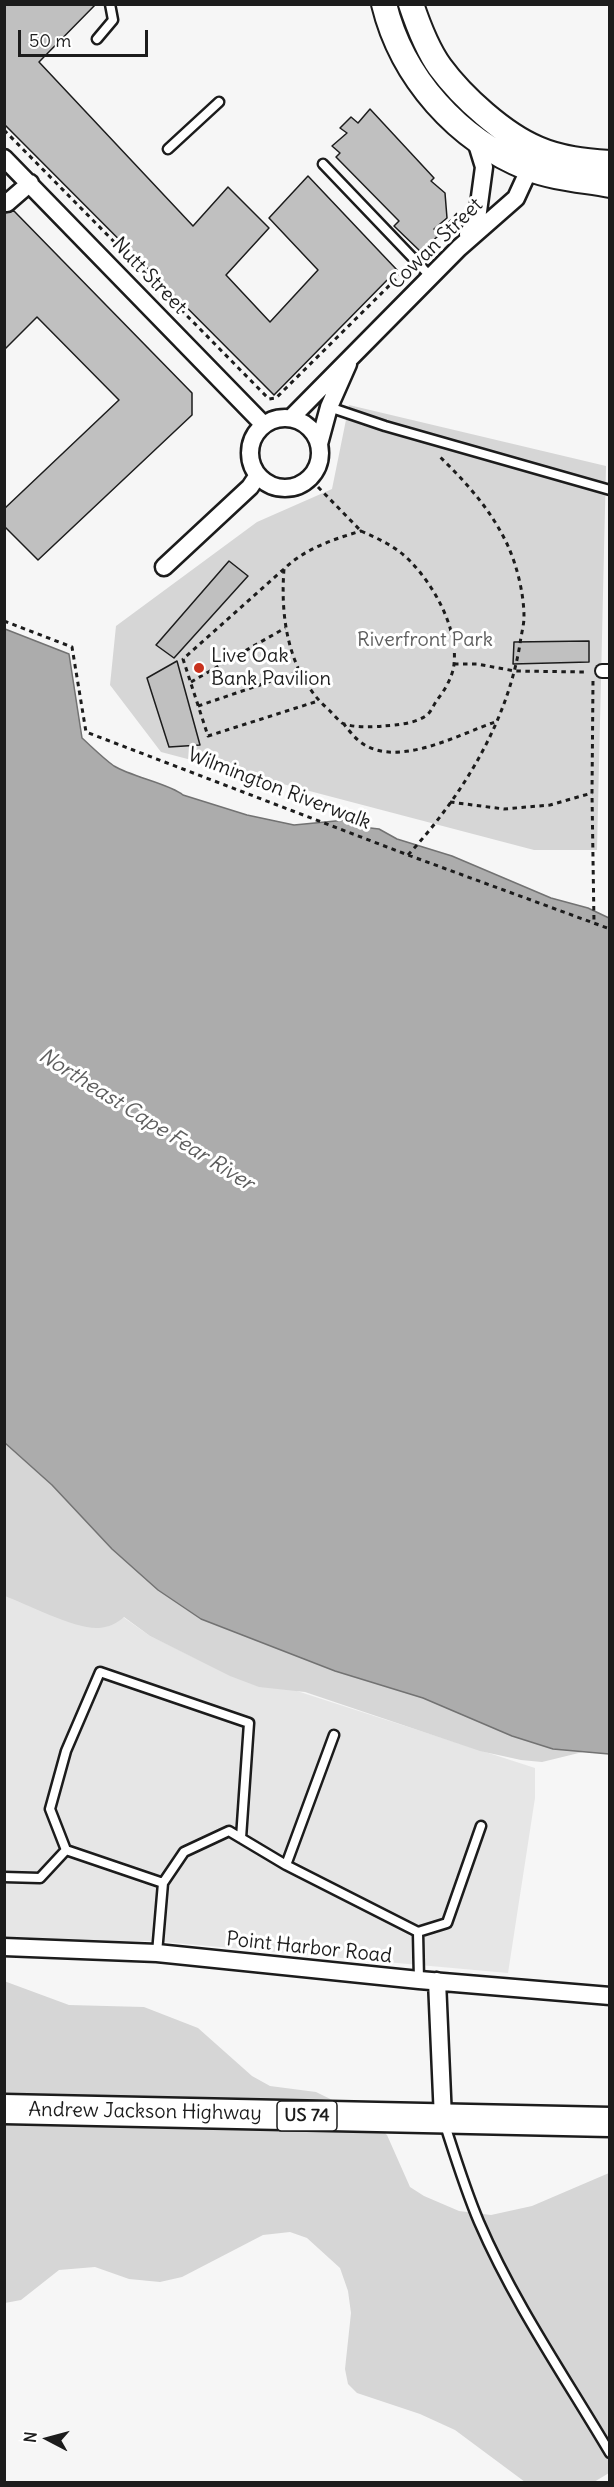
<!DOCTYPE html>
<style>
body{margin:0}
#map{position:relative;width:614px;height:2487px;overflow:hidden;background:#f6f6f6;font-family:Delius,sans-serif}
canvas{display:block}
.frame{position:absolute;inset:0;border:6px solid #1c1c1c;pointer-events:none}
.north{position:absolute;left:18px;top:2409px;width:60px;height:60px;-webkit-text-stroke:4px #fff;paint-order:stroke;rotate:276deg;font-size:16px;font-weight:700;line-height:24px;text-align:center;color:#1c1c1c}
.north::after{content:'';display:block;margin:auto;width:21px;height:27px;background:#1c1c1c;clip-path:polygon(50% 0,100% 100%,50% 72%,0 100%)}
.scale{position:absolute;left:18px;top:30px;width:130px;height:27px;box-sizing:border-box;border:3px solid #1c1c1c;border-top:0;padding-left:8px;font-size:18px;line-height:21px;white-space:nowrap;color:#1c1c1c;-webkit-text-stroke:4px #fff;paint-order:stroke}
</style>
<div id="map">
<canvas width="614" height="2487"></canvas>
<div class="frame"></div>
<div class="north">N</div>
<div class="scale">50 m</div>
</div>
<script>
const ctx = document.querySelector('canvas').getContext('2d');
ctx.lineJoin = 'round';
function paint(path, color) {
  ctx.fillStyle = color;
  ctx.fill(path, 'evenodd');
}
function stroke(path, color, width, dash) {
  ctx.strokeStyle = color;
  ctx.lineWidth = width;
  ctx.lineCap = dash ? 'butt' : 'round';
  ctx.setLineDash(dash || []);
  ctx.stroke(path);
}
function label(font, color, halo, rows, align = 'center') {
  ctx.font = font + ' Delius,sans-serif';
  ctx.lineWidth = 6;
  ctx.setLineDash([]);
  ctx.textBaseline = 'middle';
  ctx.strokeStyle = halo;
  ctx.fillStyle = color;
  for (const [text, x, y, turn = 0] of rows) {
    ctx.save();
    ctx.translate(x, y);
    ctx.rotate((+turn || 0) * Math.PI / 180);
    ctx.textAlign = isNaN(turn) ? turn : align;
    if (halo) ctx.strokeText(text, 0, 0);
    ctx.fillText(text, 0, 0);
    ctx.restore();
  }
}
paint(new Path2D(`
 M5,1589L103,1603L150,1636L195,1658L535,1768V1798L508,1973L153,1941H5Z`), '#e6e6e6');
paint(new Path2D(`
 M349,405L606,466L597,850H534L161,752L110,685L116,626L257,522L332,489Z
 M4,1443L52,1485L112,1549L158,1590L201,1619L335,1671L423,1698L512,1736L553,1749L587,1751L542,1762L521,1760L480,1751L305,1692L259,1687L230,1676L150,1636L124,1617C116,1624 109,1627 99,1628C77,1630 26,1604 5,1596Z
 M4,1981L69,2005L144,2007L198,2028L252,2076L270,2086L316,2092L367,2117L387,2135L410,2187L424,2196L459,2211L491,2215L532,2206L609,2173V2473L594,2482H525L455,2430L420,2414L357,2393L348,2384L345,2369L351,2313L348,2291L340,2268L307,2238L290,2232L263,2235L182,2277L160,2282L129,2279L95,2267L59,2270L21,2300L5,2303Z`), '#d6d6d6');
const water = new Path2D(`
 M5,629L69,654L82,738C92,747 103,758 114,766C132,777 170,784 183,795L247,815L294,825L346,820L362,827L379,829L397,839L452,856L551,898L588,908L609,918V1754L553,1749L512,1736L423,1698L335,1671L201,1619L158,1590L112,1549L52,1485L5,1443Z`);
paint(water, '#acacac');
stroke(water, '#727272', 1.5);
const building = new Path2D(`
 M4,4H96L39,62L193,226L228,187L269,228L226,275L270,322L318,270L269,218L308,176L397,270L274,395L4,124Z
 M370,109L434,178L431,181L445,193L447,218L434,229L439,235L421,252L394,226L399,221L336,157L340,153L332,146L347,133L340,128L351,117L358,123Z
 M14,211L192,393V415L38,560L4,526V509L119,400L37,317L4,350V213Z
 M229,561L248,576L174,658L156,645Z
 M589,641V662L513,664L514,642Z
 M177,661L200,745L169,747L147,678Z`);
paint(building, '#c0c0c0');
stroke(building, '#1c1c1c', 1.5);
const service = new Path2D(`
 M97,39L113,20L110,4
 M168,149L219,102
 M323,164L431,277
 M329,407L385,426L610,490
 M334,1735L286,1865L418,1932
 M66,1850L50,1809L66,1751L100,1672L249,1723L241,1838
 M4,1877L40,1878L66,1850L163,1883L184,1852L229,1831L286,1865
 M157,1953L163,1883
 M419,1980L418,1932L447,1923L481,1826
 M444,2122C455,2156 465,2189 479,2222C514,2303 565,2377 610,2453`);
const pedestrian = new Path2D(`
 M602,671H610`);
const minor = new Path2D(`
 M4,158L264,425
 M7,203L30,183
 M468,234L477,219L484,167L476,141
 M291,418L459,248L516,198L533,161
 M250 453a35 35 0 1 1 70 0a35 35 0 1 1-70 0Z
 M319,444L329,407L348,364
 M164,567L250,487L258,475
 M4,1947L157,1953L419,1980L610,1996
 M437,1981L443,2119`);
const secondary = new Path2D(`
 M384,4C402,78 458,140 528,168C553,178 583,180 610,185
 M411,4C418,25 427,49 440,67C462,97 504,135 538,149C561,159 585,161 610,163`);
const trunk = new Path2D(`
 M4,2109L610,2122`);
stroke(service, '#1c1c1c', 13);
stroke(pedestrian, '#1c1c1c', 16);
stroke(minor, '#1c1c1c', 21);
stroke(secondary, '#1c1c1c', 28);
stroke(trunk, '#1c1c1c', 33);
stroke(new Path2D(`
 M4,130L269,399L276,398L407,268
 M424,250L460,211
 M318,487L361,531
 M361,531C379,539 397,547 411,562C434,586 458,628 454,664C453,676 445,690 437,700C434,704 431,712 427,715C415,724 396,725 383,726C372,727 353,728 342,723C338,720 333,714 329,710C289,675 280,620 284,569C304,549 334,539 361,531Z
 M284,569L183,659L208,736L318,701
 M4,621L72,647L86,732L408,855L610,929
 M454,664H477L515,671L588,672
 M593,681L592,793L594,923
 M191,682L285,628
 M198,706L298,672
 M343,723C348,729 353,736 359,741C395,770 457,735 495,722
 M450,802L504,809L550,805L592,793
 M408,855C462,796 507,723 520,644C521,635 524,625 524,617C524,594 517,566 508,546C492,511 466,482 439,456`), '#1c1c1c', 3, [4.5, 4.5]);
stroke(service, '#fff', 8);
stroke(pedestrian, '#fff', 12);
stroke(minor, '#fff', 16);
stroke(secondary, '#fff', 24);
stroke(trunk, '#fff', 28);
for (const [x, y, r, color] of [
 [199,668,6,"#c8321e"]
]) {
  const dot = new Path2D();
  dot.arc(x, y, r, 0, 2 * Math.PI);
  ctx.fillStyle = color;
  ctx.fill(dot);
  stroke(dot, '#fff', 2);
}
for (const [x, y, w] of [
 [307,2116,60]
]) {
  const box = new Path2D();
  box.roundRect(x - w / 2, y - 15, w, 30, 4.5);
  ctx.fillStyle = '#fff';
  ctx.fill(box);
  stroke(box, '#1c1c1c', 1.5);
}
label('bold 18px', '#1c1c1c', null, [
 ["US 74",307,2116]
]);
label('20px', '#1c1c1c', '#fff', [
 ["Cowan Street",436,244,-44],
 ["Nutt Street",149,276,46],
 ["Wilmington Riverwalk",279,789,21],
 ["Point Harbor Road",309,1948,6],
 ["Andrew Jackson Highway",145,2112,1]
]);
label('20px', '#5d5d5d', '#fff', [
 ["Riverfront Park",425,640]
]);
label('20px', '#1c1c1c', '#fff', [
 ["Live Oak",211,656],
 ["Bank Pavilion",211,679]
], 'left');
label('italic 21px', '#5d5d5d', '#fff', [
 ["Northeast Cape Fear River",146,1120,32]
]);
</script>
